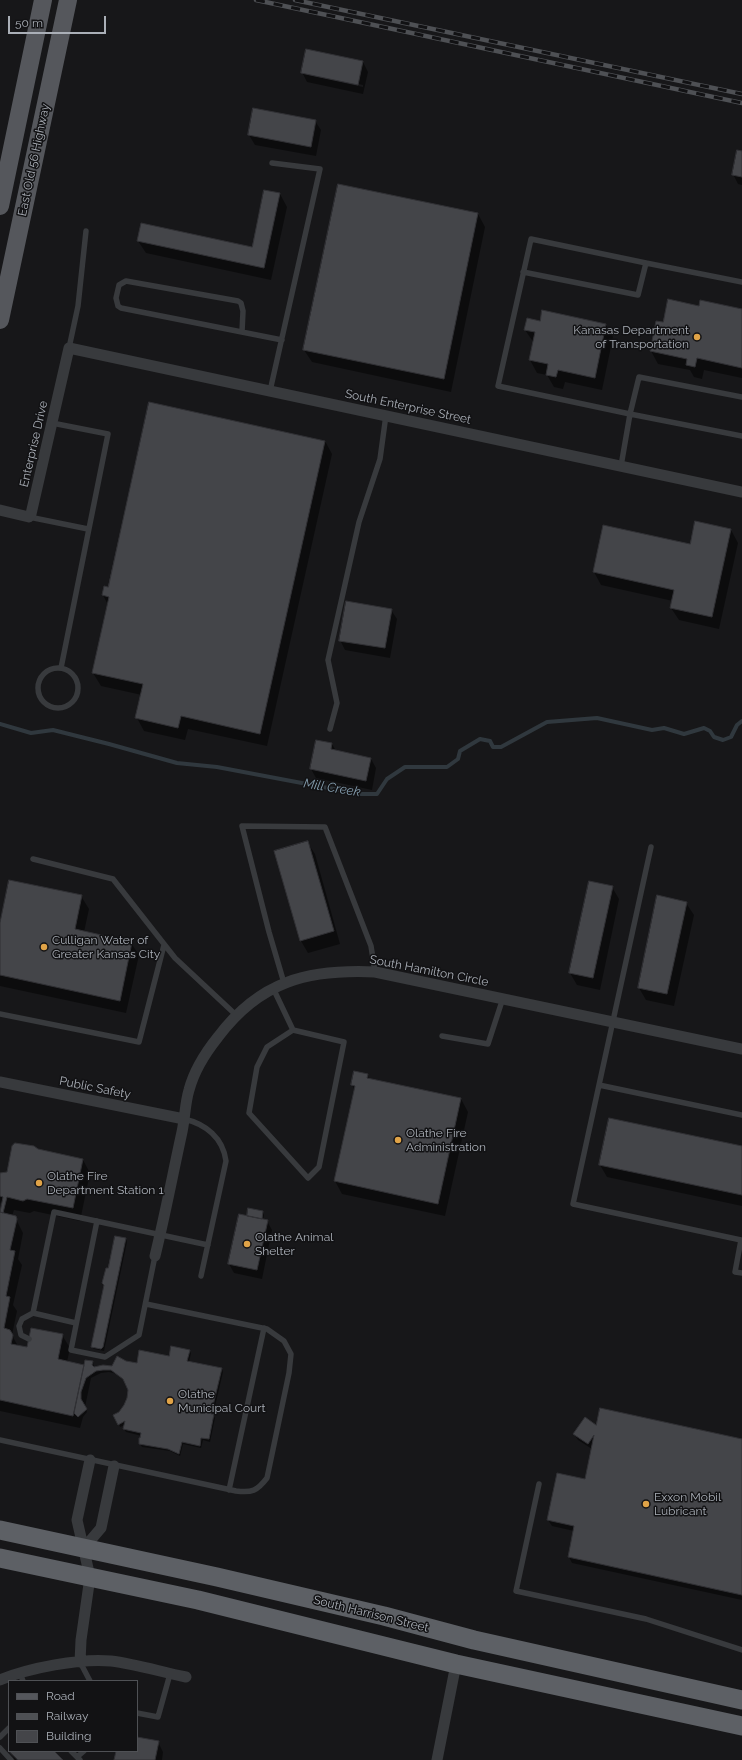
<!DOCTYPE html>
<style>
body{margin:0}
#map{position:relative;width:742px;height:1760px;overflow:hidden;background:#171719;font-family:Raleway,sans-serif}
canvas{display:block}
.legend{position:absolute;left:8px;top:1680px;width:130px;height:72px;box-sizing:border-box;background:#121214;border:1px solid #4f5155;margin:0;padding:5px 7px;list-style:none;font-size:12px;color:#aaafb7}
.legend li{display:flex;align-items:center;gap:8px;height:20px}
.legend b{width:20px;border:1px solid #4f5155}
.scale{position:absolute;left:8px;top:16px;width:98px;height:18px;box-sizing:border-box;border:2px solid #aaafb7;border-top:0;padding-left:5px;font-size:12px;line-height:14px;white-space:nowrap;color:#aaafb7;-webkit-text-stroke:3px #121214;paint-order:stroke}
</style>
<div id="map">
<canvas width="742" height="1760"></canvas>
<ul class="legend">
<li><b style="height:5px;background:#55575c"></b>Road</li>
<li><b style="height:5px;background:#4e5054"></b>Railway</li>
<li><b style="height:11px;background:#444549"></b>Building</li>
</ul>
<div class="scale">50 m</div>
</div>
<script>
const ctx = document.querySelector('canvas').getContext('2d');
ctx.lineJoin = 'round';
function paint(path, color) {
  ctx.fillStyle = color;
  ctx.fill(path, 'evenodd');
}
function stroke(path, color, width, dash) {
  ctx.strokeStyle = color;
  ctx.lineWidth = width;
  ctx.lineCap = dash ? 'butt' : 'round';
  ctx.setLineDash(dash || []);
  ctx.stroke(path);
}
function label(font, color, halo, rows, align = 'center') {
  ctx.font = font + ' Raleway,sans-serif';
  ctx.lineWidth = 3;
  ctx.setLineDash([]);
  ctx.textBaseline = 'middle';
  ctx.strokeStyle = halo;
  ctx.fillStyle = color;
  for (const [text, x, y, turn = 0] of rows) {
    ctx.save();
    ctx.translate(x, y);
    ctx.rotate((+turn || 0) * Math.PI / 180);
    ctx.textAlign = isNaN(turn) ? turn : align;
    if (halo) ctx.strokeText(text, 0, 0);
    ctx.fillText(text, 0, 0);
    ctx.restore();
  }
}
paint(new Path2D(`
 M363,62L368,72L363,94L307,82L302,72ZM308,73L363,85V87L308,75Z
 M315,121L321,130L316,156L255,145L249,135Z
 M742,152V185L738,184L733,174Z
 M339,185L478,214L485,227L451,392L312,362L304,350Z
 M280,194L287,207L271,280L146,253L138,241L253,248Z
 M699,307L742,310V378L704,370L702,379L694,377L690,370L658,364L651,351L664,324Z
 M541,322L606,325L613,337L602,390L565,382L563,389L554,387L547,375L537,373L530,360L534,343L525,330Z
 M325,441L332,454L267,746L188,729L185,740L144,731L137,718L142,695L101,686L93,673L108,605L103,595L109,588Z
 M604,526L690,545L731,530L738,543L719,629L679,620L671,608L673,601L601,585L594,572Z
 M391,610L397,619L390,658L345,650L340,640Z
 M332,744L336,751L371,759L376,768L372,790L316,778L311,769Z
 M307,842L315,854L340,944L308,953L301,941L275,851Z
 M612,887L619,899L600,990L577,985L570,973Z
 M81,896L89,909L84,932L131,943L139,955L126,1013L0,986V928Z
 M686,903L694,915L674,1006L646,1000L639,988Z
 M367,1075L370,1079L461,1099L468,1112L445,1216L342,1194L335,1181L355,1090L352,1085Z
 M742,1147V1206L607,1177L600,1165Z
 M37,1150L83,1160L90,1173L80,1221L34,1211L30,1213L14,1210L12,1216L15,1217L23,1233L18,1259L22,1265L13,1305L17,1311L12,1335L14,1339L18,1346L28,1348L62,1335L70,1348L67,1362L84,1365L93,1362L94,1368L113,1367L126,1362L138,1364L169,1357L189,1351L191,1353L189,1362L222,1369L223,1372L213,1415L215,1418L210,1442L203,1440L201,1448L183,1444L180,1456L170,1451L142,1447L140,1444L142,1436L126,1432L124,1429L125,1425L120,1427L119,1424L120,1412L128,1398L129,1390L125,1381L117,1374L109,1372L101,1373L91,1378L85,1407L87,1412L83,1417L80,1428L0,1411V1213L2,1206L0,1202V1175L8,1173Z
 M263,1212L264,1215L263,1220L267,1221L272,1230L262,1279L234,1273L229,1264L249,1217Z
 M126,1239L127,1242L104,1351L94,1349L92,1347L109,1269Z
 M597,1427L742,1440V1600L572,1563L569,1557L574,1531L552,1526L548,1520L585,1480L592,1449L578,1440L574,1434Z
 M137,1738L158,1742L163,1752L162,1760H115L117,1751H137Z
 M10,1751H53L62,1760H15Z`), '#0007');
stroke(new Path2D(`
 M0,724L31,733L53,730L109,744L177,763L217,767L360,794H377L387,779L405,767H447L458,759L460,751L480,739L490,741L493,747H501L547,722L597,718L652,730L664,728L684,734L704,728L710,731L714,737L723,740L731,737L737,725L742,721`), '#30383e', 4);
const building = new Path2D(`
 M306,49L363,61L358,85L301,73Z
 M253,108L316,120L311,147L248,135Z
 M737,150L742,151V177L732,175Z
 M338,184L478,213L444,379L303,350Z
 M264,190L280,193L264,268L137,241L141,223L252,247Z
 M668,299L699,306L700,300L742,309V368L697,358L695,367L686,365L687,359L650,351L656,321L663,322Z
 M542,310L606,324L595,378L558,370L556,377L546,375L548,364L529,360L535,332L524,330L527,318L540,321Z
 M149,402L325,441L260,734L181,716L178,728L135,718L143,684L92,673L109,597L102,595L104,586L108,587Z
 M695,521L731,529L712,617L670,608L674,590L593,572L603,525L690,544Z
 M346,601L392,609L385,648L339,641Z
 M316,740L332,743L331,749L371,758L366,781L310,769Z
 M308,841L334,931L300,941L274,851Z
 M9,880L82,895L75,929L132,942L120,1001L0,975V923Z
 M589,881L613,886L593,978L569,973Z
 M657,895L687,902L667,994L638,988Z
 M354,1071L368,1074L367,1078L461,1098L438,1204L334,1181L355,1086L351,1085Z
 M609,1118L742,1146V1195L599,1165Z
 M15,1143L34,1146L38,1149L83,1159L73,1208L27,1199L23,1201L7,1197L3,1213L0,1212L3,1197L0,1196V1173L7,1172L12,1146Z
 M248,1208L263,1211L262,1219L247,1216Z
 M0,1212L16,1216L17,1219L10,1250L15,1251L6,1296L10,1297L4,1328L10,1330L13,1335L11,1344L27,1347L31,1328L63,1334L58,1359L84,1365L73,1416L0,1400Z
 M239,1214L268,1220L257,1270L228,1264Z
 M115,1236L126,1238L103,1347L101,1349L91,1347L104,1285L102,1283L106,1268H108Z
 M171,1346L190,1350L187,1361L222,1368L211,1414H214L209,1439L201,1438L200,1446L182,1442L179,1454L168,1449L139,1444V1438H140L141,1433L123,1429L125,1421L118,1425L113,1415L119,1412L124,1405L127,1398L128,1390L123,1379L111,1370H103L96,1371L86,1378L81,1392V1399L87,1409L78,1417L74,1413L85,1360L93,1361L92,1365L94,1367L103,1365L112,1366L117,1356L126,1361L137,1363L139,1350L169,1356Z
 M600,1408L742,1439V1595L568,1557L574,1526L547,1520L557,1473L585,1479L594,1435L588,1444L573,1434L585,1417L596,1425Z
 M137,1737L159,1741L155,1760H114L116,1751H137Z
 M9,1751H54L63,1760H18Z`);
paint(building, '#444549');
stroke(building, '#313135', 1);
stroke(new Path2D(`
 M646,263L742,282
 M523,272L638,295L646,263L531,239L498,386L630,414L639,377L742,397
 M242,332L243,311L241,303L238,301L126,281L119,285L116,298L118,306L121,308L282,340
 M69,348L78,306L86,231
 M270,391L320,169L272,163
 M52,423L108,434L61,668
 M621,466L630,414L742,436
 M29,517L88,529
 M38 688a20 20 0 1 1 40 0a20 20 0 1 1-40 0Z
 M330,729L337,703L328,660L359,522L380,459L386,415
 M651,847L573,1204L741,1240L735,1272L742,1273
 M33,859L113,879L175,958L236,1015
 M284,983L269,932L242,826L325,827L371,946L375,972
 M273,988L293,1030L267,1047L257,1067L249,1113L308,1178L319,1167L344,1042L293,1030
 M0,1014L139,1042L164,945
 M442,1036L488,1044L503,998
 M599,1085L742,1115
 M184,1119C206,1124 223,1138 226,1161L201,1276
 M97,1221L71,1350L105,1357L139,1335L155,1256
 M33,1313L76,1323
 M29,1339L21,1335L19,1326L22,1319L33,1313L54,1212L208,1245
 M0,1440L236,1491C252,1493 257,1491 267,1478L289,1373L291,1354L284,1341L267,1329L146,1304
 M539,1484L516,1591L646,1619L742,1650
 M229,1490L264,1328
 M80,1662L90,1681
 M20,1673L23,1681
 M137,1713L158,1717L170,1674
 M0,1737L9,1728
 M0,1748L11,1760
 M71,1751L77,1757
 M80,1760L77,1757L84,1751`), '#383a3d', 5.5);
stroke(new Path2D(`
 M0,510L29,517L31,514L69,348L742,492
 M0,1082L184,1119
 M155,1256C165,1215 173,1173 182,1132C185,1118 185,1103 189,1090C194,1071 206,1052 218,1037C260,981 308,969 375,972L742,1049
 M84,1548L101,1528L114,1466
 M80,1662L81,1640L90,1577L77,1520L90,1460
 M0,1680C28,1668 81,1658 111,1661C136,1664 161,1672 186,1677
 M437,1760L456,1664`), '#383a3d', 11);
stroke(new Path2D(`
 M0,206L43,0
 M0,320L68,0`), '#55575c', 18);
stroke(new Path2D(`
 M0,1530L217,1577L384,1616L474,1640L742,1700
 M0,1558L198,1600L456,1664L742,1726`), '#5d6065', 19);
const rail = new Path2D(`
 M256,0L742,103
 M295,0L742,94`);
stroke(rail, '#4e5054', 4.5);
stroke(rail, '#121214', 3, [9]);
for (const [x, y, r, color] of [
 [697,337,4,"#e0a347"],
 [44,947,4,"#e0a347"],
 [398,1140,4,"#e0a347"],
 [39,1183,4,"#e0a347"],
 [247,1244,4,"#e0a347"],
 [170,1401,4,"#e0a347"],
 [646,1504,4,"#e0a347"]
]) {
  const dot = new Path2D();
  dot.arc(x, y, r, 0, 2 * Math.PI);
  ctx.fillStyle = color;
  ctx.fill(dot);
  stroke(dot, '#121214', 1.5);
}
label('12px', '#aaafb7', '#121214', [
 ["East Old 56 Highway",34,160,-78],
 ["South Enterprise Street",408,407,12],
 ["Enterprise Drive",34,444,-77],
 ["South Hamilton Circle",429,971,11],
 ["Public Safety",95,1088,11],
 ["South Harrison Street",371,1614,14]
]);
label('12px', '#aaafb7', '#121214', [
 ["Kanasas Department",689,330,"right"],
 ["of Transportation",689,344,"right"],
 ["Culligan Water of",52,940],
 ["Greater Kansas City",52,954],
 ["Olathe Fire",406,1133],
 ["Administration",406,1147],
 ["Olathe Fire",47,1176],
 ["Department Station 1",47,1190],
 ["Olathe Animal",255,1237],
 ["Shelter",255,1251],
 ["Olathe",178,1394],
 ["Municipal Court",178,1408],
 ["Exxon Mobil",654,1497],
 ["Lubricant",654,1511]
], 'left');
label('italic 13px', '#859eaf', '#121214', [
 ["Mill Creek",332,788,9]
]);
</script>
